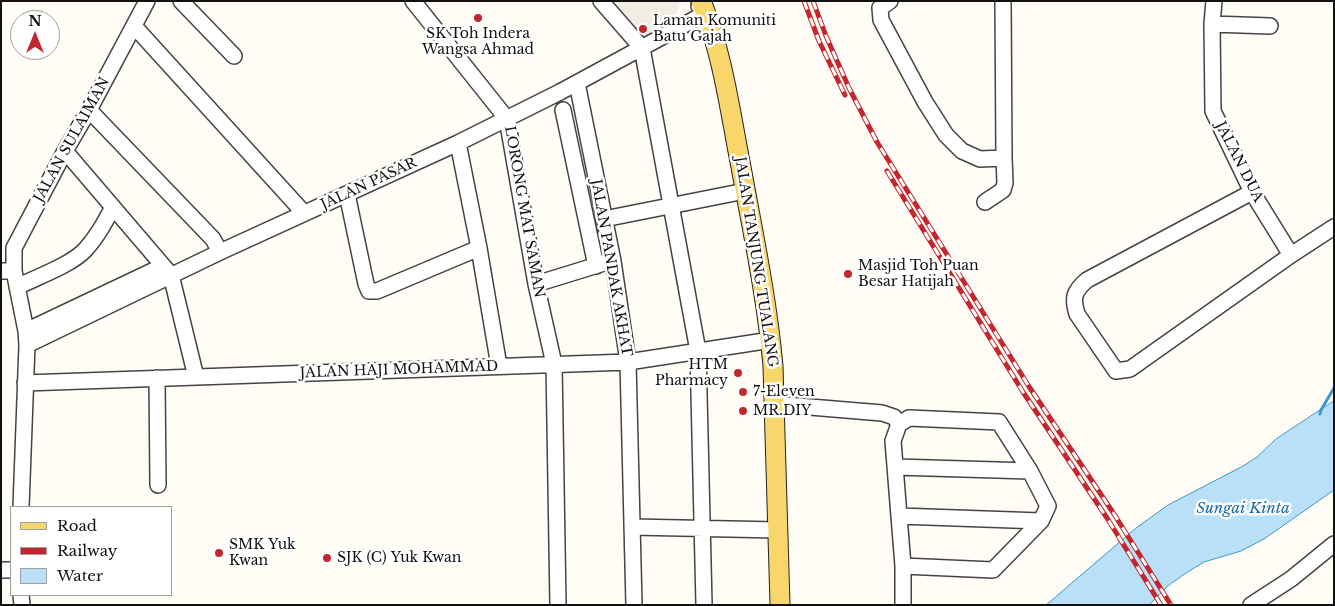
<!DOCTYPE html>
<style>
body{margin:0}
#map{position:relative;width:1335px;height:606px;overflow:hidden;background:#fffdf5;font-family:"Libre Baskerville",serif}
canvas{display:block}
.frame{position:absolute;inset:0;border:2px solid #111;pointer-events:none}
.legend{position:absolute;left:10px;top:506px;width:162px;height:90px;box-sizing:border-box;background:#fff;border:1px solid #a0a0a0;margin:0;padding:6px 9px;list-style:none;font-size:15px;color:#111}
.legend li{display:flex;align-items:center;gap:10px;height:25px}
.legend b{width:25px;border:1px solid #a0a0a0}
.north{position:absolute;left:10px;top:10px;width:50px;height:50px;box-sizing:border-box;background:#fff;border:1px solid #a0a0a0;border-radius:50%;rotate:0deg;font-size:14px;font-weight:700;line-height:20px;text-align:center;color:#111}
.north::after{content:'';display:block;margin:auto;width:18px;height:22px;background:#c4262e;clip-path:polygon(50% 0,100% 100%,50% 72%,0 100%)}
</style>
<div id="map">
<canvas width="1335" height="606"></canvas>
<div class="frame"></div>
<ul class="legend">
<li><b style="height:6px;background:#f9d66b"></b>Road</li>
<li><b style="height:6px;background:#c4262e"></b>Railway</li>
<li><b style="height:14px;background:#b9e0f7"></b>Water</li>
</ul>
<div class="north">N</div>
</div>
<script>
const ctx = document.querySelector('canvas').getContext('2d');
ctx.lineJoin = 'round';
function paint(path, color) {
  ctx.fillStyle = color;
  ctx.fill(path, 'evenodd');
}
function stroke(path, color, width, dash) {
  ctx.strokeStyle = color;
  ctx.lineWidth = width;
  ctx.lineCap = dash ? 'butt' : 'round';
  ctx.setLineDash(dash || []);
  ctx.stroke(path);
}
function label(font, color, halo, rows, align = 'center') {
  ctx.font = font + ' "Libre Baskerville",serif';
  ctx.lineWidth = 5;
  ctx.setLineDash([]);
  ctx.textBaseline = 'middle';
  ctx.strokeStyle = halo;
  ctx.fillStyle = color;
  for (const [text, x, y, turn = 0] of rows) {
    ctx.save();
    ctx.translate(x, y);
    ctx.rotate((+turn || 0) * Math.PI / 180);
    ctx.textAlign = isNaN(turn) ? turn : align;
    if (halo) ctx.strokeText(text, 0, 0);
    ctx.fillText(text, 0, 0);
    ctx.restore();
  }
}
paint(new Path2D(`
 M606,1H678L680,3L675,18L639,40Z`), '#f1ede2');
const water = new Path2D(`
 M1334,401V490L1264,539L1241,551L1204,562L1186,573L1169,585L1149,605H1046L1136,528L1168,505L1243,466L1257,457L1276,439Z`);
paint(water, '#b9e0f7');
stroke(water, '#3f96cf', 1);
stroke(new Path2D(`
 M1320,414L1321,410L1334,388`), '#3f96cf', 3);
const minor = new Path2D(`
 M181,1L234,56
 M413,1L507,119L536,284L554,364L558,605
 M601,1L642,48L698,351L704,605
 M890,1L880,8L881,20L925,102L946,135L962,151L980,159L1004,158L1003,1
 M1214,1L1212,24L1213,111L1252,192L1291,255
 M1212,24L1270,26
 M134,26L304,213
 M577,83L613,261L628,362L634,605
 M89,110L213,239L220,252
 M563,110L596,266
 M458,143L479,248L499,366
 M65,151L171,275L196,377
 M1252,192L1087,280C1074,291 1072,298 1077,314L1116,371L1130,369L1291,255L1334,227
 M347,194L366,284L369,291H377L479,248
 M985,202L1003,190L1005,183L1004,158
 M604,219L745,191
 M1,271H14V248L65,151L89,110L147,1
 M14,271L26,331L27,345L21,507
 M536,284L604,263
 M17,287C37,277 71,265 85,250C97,237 105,222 113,207
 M26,331L163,266
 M27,345L220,252L458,143L560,92L706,13L699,6
 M157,378L158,485
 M25,383L628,362L771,340
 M774,404L882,413L894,417L899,424
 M896,467L1030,471
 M899,516L1041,521
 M632,527L778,530
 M903,566L993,570L1041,521L1048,506L1030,471L999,422L909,418L899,424L893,441L903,566V605
 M1,570H11
 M21,595L22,605
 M1251,605L1291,579L1334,544`);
const major = new Path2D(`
 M701,1C723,54 730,111 741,167C753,233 767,299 773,366L780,605`);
stroke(minor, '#444', 18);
stroke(major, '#222', 21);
stroke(minor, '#fff', 15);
stroke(major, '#f9d66b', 19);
const rail = new Path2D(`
 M804,1L819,41L845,95
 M813,1L826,36L849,88L877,142L1028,385L1114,514L1171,605
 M887,171L1023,392L1107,518L1161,605`);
stroke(rail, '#c4262e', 5);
stroke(rail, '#fff', 3, [9]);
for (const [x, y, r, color] of [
 [478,18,5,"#c4262e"],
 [643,29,5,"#c4262e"],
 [848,274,5,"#c4262e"],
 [738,373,5,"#c4262e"],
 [743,392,5,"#c4262e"],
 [743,411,5,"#c4262e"],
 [219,553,5,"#c4262e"],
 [327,558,5,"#c4262e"]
]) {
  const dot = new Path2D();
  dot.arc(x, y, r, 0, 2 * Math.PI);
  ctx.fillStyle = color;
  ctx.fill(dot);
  stroke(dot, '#fff', 2);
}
label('14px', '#111', '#fff', [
 ["Laman Komuniti",653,21],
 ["Batu Gajah",653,37],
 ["SK Toh Indera",478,34,"center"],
 ["Wangsa Ahmad",478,50,"center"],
 ["Masjid Toh Puan",858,266],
 ["Besar Hatijah",858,282],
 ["HTM",728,365,"right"],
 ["Pharmacy",728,381,"right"],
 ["7-Eleven",753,392],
 ["MR.DIY",753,411],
 ["SMK Yuk",229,545],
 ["Kwan",229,561],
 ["SJK (C) Yuk Kwan",337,558]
], 'left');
label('14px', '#111', '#fff', [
 ["JALAN SULAIMAN",72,140,-61],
 ["JALAN DUA",1239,162,63],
 ["JALAN PASAR",369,184,-25],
 ["LORONG MAT SAMAN",524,212,80],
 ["JALAN TANJUNG TUALANG",756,262,81],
 ["JALAN PANDAK AKHAT",611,268,80],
 ["JALAN HAJI MOHAMMAD",399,370,-2]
]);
label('italic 15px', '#1768a6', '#fff', [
 ["Sungai Kinta",1243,509]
]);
</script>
